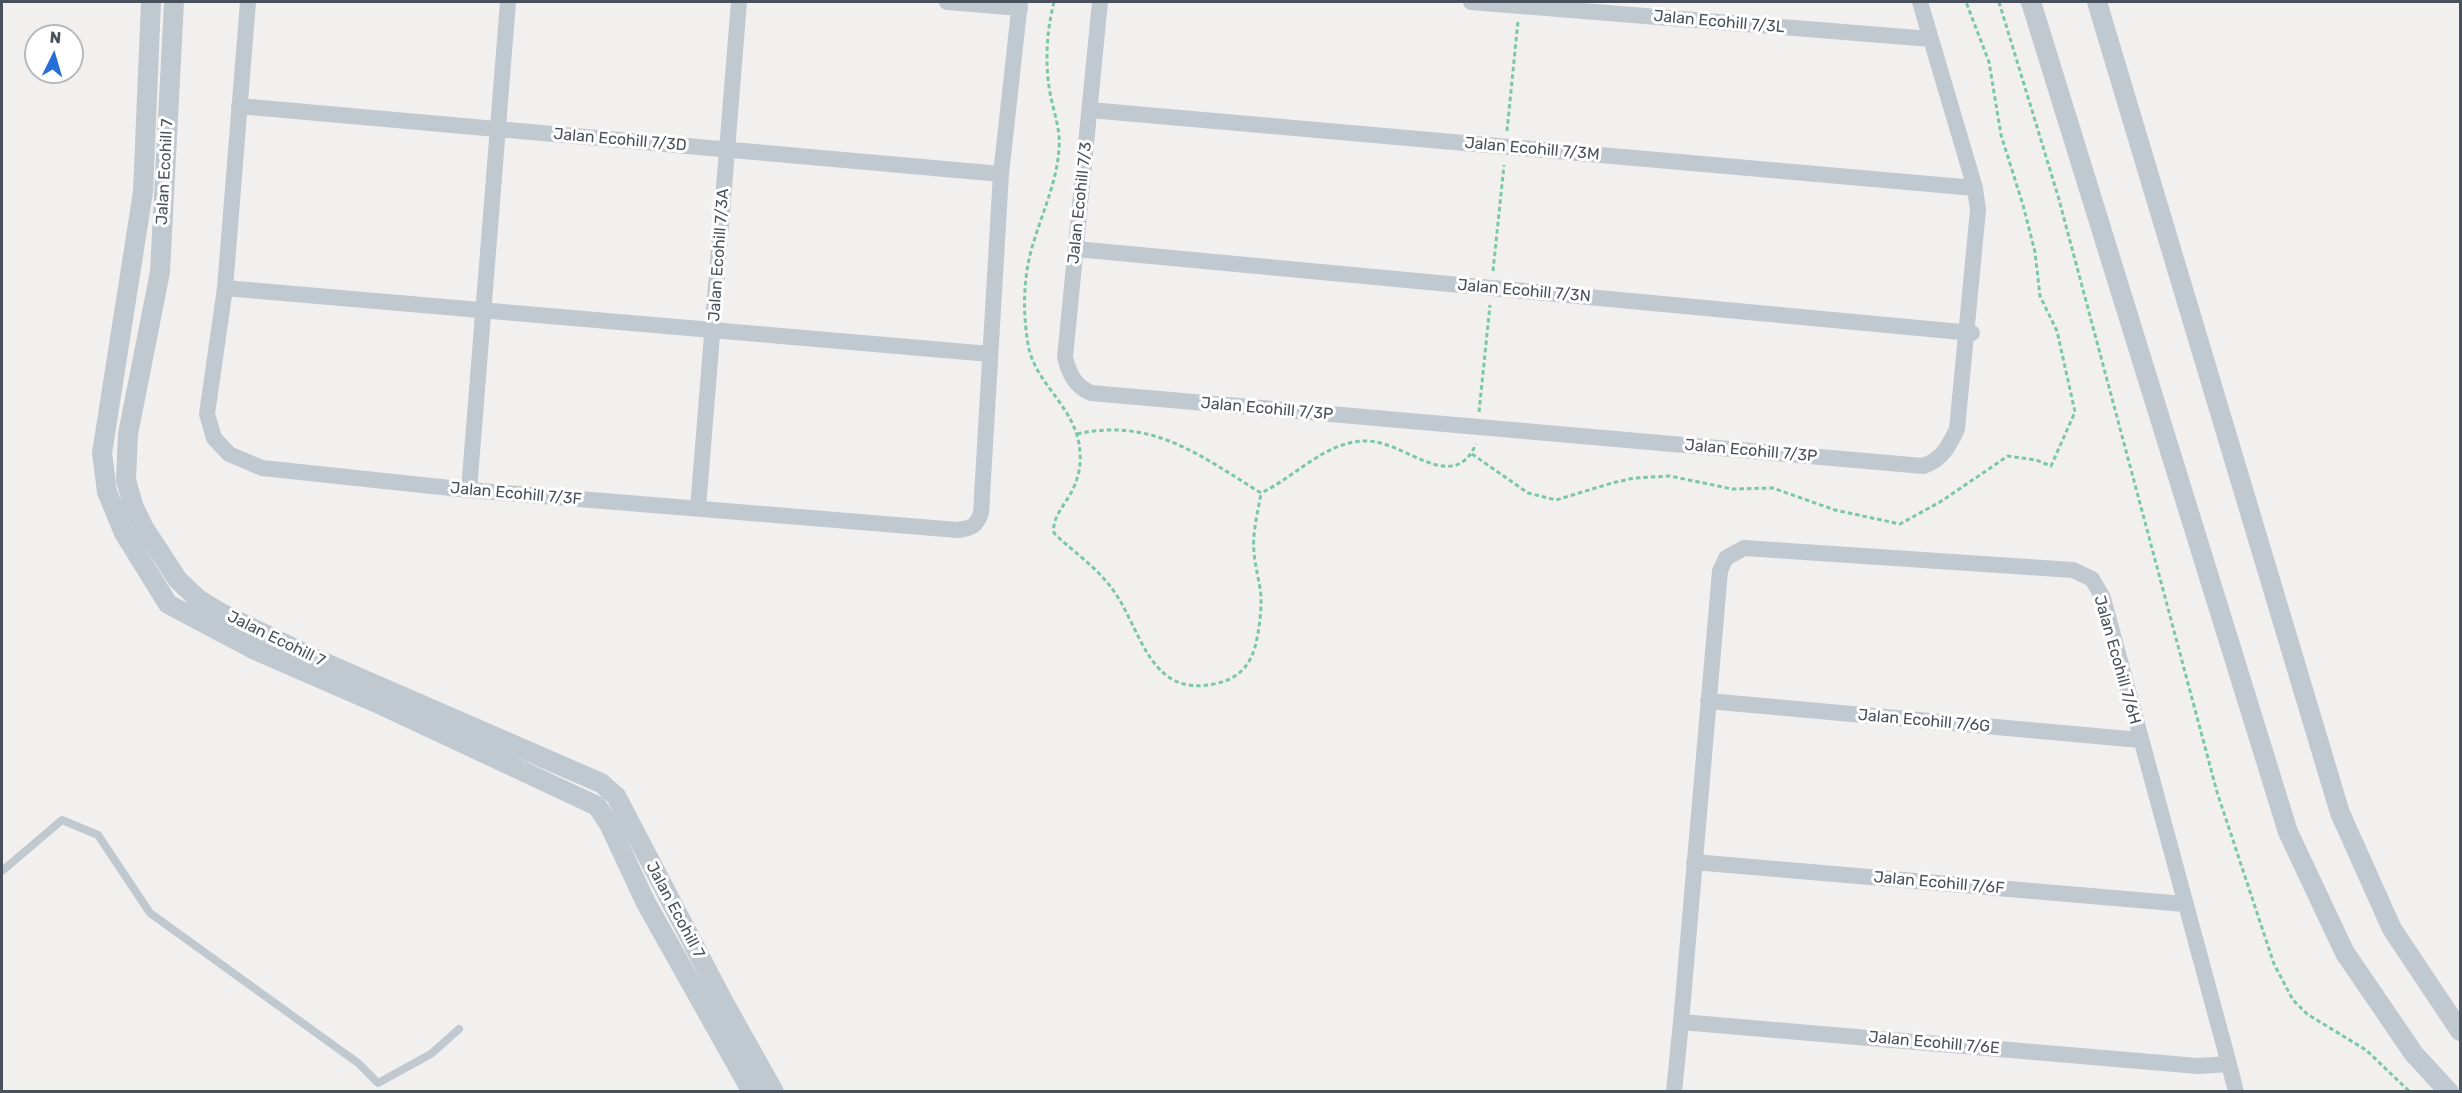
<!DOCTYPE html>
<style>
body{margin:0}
#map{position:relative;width:2462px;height:1093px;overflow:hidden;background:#f2efef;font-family:Rubik,sans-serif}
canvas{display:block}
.frame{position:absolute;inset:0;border:3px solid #49525c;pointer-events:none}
.north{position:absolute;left:24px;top:24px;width:60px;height:60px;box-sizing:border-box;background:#fff;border:2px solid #b6babe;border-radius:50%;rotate:5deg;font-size:16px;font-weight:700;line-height:24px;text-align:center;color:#49525c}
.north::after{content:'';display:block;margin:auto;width:21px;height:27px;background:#256fd6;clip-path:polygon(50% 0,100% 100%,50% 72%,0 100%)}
</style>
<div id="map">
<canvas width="2462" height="1093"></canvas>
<div class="frame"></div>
<div class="north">N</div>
</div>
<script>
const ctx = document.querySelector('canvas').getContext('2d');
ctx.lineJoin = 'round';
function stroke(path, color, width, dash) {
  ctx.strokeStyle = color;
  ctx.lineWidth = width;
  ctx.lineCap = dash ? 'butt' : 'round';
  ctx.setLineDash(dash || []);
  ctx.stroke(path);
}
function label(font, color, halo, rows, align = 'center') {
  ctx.font = font + ' Rubik,sans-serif';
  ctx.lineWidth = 6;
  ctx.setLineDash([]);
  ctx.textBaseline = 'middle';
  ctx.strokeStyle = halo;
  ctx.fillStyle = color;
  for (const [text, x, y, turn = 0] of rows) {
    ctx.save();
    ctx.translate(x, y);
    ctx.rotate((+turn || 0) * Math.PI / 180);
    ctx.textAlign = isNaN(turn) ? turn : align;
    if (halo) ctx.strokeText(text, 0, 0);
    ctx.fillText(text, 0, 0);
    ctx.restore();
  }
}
stroke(new Path2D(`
 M1054,2C1047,30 1045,58 1049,87C1052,108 1061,128 1059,149C1057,181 1043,211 1034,241C1023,274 1022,314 1029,349C1038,387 1078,409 1080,453C1081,463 1079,475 1075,484C1070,500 1051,516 1054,533C1072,551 1094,565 1110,586C1142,626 1147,701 1218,683C1238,678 1249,667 1255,647C1259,632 1263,604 1260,588C1258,576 1255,565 1254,552C1252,533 1258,512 1261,493
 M1999,2L2058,196L2217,792L2274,964L2293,1000L2307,1014L2366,1050L2410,1092
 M1507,131L1518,21
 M1493,271L1504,165
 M1479,412L1490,305
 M1077,434C1152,417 1201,456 1261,493C1295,477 1327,440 1367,441C1405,441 1453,496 1476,444
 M1472,454L1528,493L1556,500L1612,483L1634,478L1670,476L1732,489L1773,488L1835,510L1900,524L1940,502L2008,456L2036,460L2051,466L2075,412L2057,331L2040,296L2035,252L2023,205L2001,135L1989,62L1966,2`), '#7bc8a4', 3, [4.5, 3]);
stroke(new Path2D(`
 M2,871L62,820L98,835L150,913L358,1063L378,1083L431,1054L459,1029`), '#c1c9d0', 8);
stroke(new Path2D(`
 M248,2L225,288L207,414L214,438L229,454L262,468L469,490L958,530C971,528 976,527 981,513L1001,174L1020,2
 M947,2L1020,8
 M1100,2L1065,357C1069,374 1075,386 1091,393L1923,466C1942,460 1949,446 1957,429L1978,210L1975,188L1920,2
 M1471,2L1931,39
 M239,106L1001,174
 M1090,110L1975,188
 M1076,249L1972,333
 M225,288L990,354
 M469,490L508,2
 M698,508L739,2
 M1708,701L2140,740
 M1694,862L2184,904
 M1681,1022L1720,571L1726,558L1744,548L2073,570L2092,579L2103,598L2229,1064
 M1674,1092L1681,1022L2198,1066L2229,1064L2236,1092`), '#c1c9d0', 16);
stroke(new Path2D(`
 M151,2L143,192L102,453L107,492L124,533L168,604L253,649L377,703L597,806L609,824L646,903L752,1092
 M174,2L160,272L128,434L126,480L133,505L144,528L178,580L198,599L221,613L316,659L601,783L616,796L723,1001L774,1092
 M2031,2L2288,832L2345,953L2414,1054L2449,1092
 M2097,2L2340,813L2392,929L2460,1031`), '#c1c9d0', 20);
label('16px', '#49525c', '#fff', [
 ["Jalan Ecohill 7/3L",1719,22,5],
 ["Jalan Ecohill 7/3D",620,140,5],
 ["Jalan Ecohill 7/3M",1532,149,5],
 ["Jalan Ecohill 7",165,172,-87],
 ["Jalan Ecohill 7/3",1080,203,-84],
 ["Jalan Ecohill 7/3A",719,255,-86],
 ["Jalan Ecohill 7/3N",1524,291,5],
 ["Jalan Ecohill 7/3P",1267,409,5],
 ["Jalan Ecohill 7/3P",1751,451,5],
 ["Jalan Ecohill 7/3F",516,494,5],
 ["Jalan Ecohill 7",276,639,26],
 ["Jalan Ecohill 7/6H",2117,660,74],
 ["Jalan Ecohill 7/6G",1924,721,5],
 ["Jalan Ecohill 7/6F",1939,883,5],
 ["Jalan Ecohill 7",675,910,62],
 ["Jalan Ecohill 7/6E",1934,1043,5]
]);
</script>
